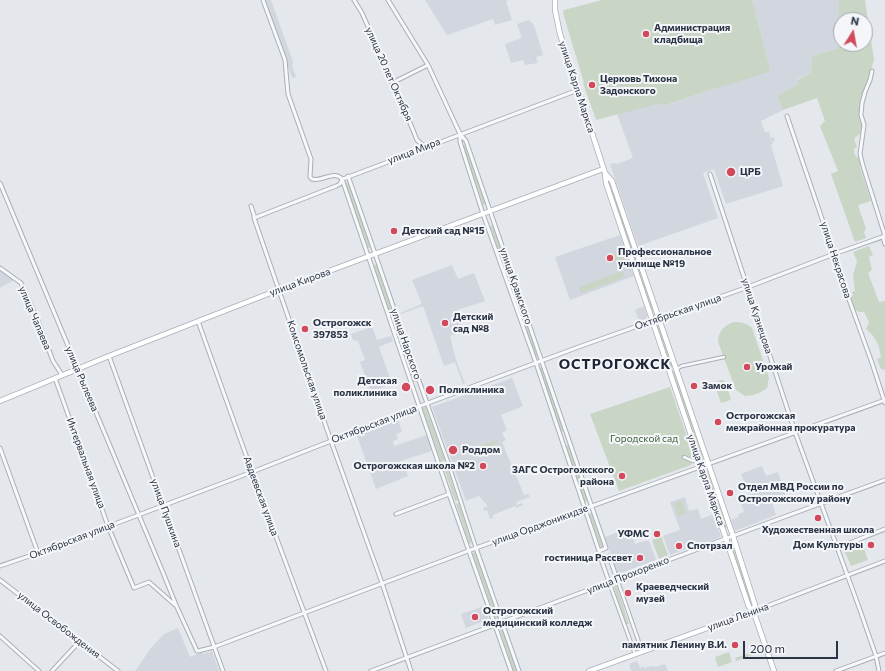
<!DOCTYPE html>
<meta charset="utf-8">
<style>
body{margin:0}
#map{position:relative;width:885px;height:671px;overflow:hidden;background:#e4e7ec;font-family:Commissioner,sans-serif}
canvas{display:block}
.north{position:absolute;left:833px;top:12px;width:40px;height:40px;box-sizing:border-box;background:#f4f6f9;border:1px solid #a4a8b1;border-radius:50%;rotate:11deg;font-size:11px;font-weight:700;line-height:16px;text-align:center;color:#2b3445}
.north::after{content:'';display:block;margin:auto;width:14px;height:18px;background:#d1495b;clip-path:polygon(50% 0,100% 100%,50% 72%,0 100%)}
.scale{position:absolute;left:743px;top:641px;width:95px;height:18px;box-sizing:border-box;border:2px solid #2b3445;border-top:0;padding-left:5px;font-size:12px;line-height:14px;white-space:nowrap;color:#2b3445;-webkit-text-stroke:3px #f4f6f9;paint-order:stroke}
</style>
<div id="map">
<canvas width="885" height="671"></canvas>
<div class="north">N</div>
<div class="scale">200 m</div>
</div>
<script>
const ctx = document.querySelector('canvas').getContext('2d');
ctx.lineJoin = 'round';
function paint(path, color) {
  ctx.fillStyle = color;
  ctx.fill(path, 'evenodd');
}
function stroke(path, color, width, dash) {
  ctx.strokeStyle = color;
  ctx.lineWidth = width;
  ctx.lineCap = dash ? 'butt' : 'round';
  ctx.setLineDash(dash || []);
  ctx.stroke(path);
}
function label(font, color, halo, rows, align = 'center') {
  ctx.font = font + ' Commissioner,sans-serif';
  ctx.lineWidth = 4;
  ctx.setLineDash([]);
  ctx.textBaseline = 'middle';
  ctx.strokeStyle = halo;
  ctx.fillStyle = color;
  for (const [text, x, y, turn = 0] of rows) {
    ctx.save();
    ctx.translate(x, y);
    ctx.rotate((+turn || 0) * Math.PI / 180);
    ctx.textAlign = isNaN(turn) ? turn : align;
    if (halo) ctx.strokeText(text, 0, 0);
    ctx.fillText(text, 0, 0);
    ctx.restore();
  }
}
paint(new Path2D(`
 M265,0H271L293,62L292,66L296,77L292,78Z
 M425,0H509L506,1L512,20L495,25L493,19L447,35Z
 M752,0H839V48L812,56L811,73L797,79L799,84L777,96L783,110L761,121L765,132H769L771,138L774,137L775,141L772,142L773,144L771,145L783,186L726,204L714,169L703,173L718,218L638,246L610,164L614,163L617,164L633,158L617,114L661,102L664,106L770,69Z
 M529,20L534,25L543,55L536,57L538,63L525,65L523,60L511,63L505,44L522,38L517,24Z
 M620,235L634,276L570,300L555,257Z
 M452,265L458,279L474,273L485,301L457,310L463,331L450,336L456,360L465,384H463L455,362L444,366L423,306L401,314L400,313L422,304L412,280Z
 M0,271L14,280L0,288Z
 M644,306L647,316L646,319L639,321L635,310Z
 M372,327L377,340L391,336L393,341L379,347L392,384L371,392L360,362L365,360L358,341L353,340L351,334Z
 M512,378L523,406L501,415L507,430L502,433L506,440L502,442L524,495L528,494L530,497L516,502L517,505L522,503L523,505L516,508L515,506L493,515V518L490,519L487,510L484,511L483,508L488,506L479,496L466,501L432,407Z
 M398,420L402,432L396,434L398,439L393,441L394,446L427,435L432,451L400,461L401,464L403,463L408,476L376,489L357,436Z
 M762,466L766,476L778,472L786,495L771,500L776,515L735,531L731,520L738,517L739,514L744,512L740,501L750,497L741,474Z
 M685,497L689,511L698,509L701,519L714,514L721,537L670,555L663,536L680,530L670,502Z
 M621,531L629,536L632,535L635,544L644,541H649L656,560L618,574L605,537Z
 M484,606L489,619L466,628L461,614Z
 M178,628L190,657L202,652L203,654L212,651L219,671H135L151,648L164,634Z
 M637,661L640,668L644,666V668L653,666L656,667L665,664L668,671H631L629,664Z`), '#d2d6de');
paint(new Path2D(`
 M602,0H752L770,69L769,72L707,91L663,106L661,103L596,120L583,83H584L563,13L564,10Z
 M839,0H865L874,60L860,102L859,115L862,127L860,134L854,139L857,147L854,149C854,154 855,157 860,158V167L871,201L858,205L866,229L864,232L866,238L855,242L831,174L838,171L820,126L825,121L817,98L783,110L777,96L798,84L797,80L811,73L812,56L839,48ZM841,20H865V44H841Z
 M465,145L486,204L483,205L463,146Z
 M349,182L372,247L368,248L345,183Z
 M613,190L654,310L651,311L610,191Z
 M494,225L539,356L535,357L490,226Z
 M869,246L873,255L869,257L872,270L868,273L879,302L885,301V370L881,369L877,359L881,357C879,344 876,337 866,329L869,322L864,312H859L854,310L849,297L853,296L852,292L855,291L853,275L857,261L853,252Z
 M624,250L627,259L616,262L614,253Z
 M377,264L417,381L413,382L373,266Z
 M622,271L625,277L581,293L579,287Z
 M734,322C742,322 746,323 752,328L769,378L767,388L761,392L753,395L745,396L736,390L718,342C718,331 725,325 734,322Z
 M659,324L673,367L670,368L655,326Z
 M542,367L564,431L561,432L539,368Z
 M675,372L704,457L701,458L672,373Z
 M721,380H724L731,399L728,401L721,403L714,383Z
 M670,387L694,457L691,465L619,491L590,414Z
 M426,407L445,460L441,462L422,408Z
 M497,440L498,443L492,445L494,451L482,455L479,446Z
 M569,445L588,501L584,502L565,446Z
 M446,465L458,500L455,501L443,466Z
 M708,471L728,527L725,528L705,472Z
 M681,500L686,514L678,516L674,503Z
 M459,503L472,543L469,544L456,504Z
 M592,513L604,547L600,548L589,514Z
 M661,536L668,555L659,559L652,540Z
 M862,543L868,560L851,566L844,550Z
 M734,545L753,601L749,602L731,546Z
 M476,552L499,618L495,619L472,553Z
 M616,584L629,624H626L613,585Z
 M502,627L517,671H513L499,628Z
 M760,650V652L736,661L735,658Z
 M729,652L732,662L718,667L715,657Z`), '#c9d6c5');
const pedestrian = new Path2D(`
 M676,369L682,366L724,357
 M427,403L448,462L476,548
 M684,457L693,461
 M617,579L642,651
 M609,582L635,654`);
const minor = new Path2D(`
 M263,0L285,60L288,94L311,159L310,177L312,179C322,182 334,170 342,179L449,494L511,671
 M354,0L362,13L406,113L417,140L425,147
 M388,0L428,65L460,134L466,141L606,548L599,551L536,363L483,214L460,142V134
 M872,71L870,80L865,92L862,103L861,115L864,125L860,154L863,166L885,236
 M392,83L428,65
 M787,116L834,254L846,291L872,363L885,403
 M710,174L795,432L860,610L876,656L879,671
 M348,176C375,252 400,328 427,403
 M0,183L164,575L176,605L197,651H198L214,647L476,548L885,400
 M251,206L254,215V218L331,441L382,583L411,671
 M254,218L336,186L340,184L342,179H343L578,90
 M883,237L885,244
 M0,268L21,283L38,321L53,361L62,375
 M198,321L252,472L326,671
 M109,356L223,671
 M55,378L108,526L134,588L149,582L175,605
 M0,448L38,553
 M396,514L449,494
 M476,548L519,671
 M837,548L885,529
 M609,556L617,579
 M601,559L609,582
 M0,566L38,553L252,472L420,406L584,345L748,287L834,254L885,236
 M0,580L118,671
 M754,611L885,561
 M0,636L39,671
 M52,671L80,641
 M371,671L773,521L885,480
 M836,671L885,653`);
const secondary = new Path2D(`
 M555,0V10L560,34L605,173L606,183L749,607L753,610
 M605,173L612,181L733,536L755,605L753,610L774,671
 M0,401L109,356L278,290L603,169
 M589,671L754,611`);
stroke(pedestrian, '#a9aeb7', 4.5);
stroke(minor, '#a9aeb7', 5);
stroke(secondary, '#a9aeb7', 6);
stroke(pedestrian, '#f7f8fa', 2.5);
stroke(minor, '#f7f8fa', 3);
stroke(secondary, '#fff', 4.5);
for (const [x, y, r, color] of [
 [646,34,4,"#d1495b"],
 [592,85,4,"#d1495b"],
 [731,172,5,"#d1495b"],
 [394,231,4,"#d1495b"],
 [610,258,4,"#d1495b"],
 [445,323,4,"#d1495b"],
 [305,329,4,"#d1495b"],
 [747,367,4,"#d1495b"],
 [694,386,4,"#d1495b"],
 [406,387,5,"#d1495b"],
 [430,390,5,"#d1495b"],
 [718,422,4,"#d1495b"],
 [453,450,5,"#d1495b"],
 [483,466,4,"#d1495b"],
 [622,476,4,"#d1495b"],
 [730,493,4,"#d1495b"],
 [818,518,4,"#d1495b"],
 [657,534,4,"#d1495b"],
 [871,545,4,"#d1495b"],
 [679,546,4,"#d1495b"],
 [640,558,4,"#d1495b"],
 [628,593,4,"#d1495b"],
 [475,617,4,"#d1495b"],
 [735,645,4,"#d1495b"]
]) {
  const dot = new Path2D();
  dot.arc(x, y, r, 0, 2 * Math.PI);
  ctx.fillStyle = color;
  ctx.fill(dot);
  stroke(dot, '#f4f6f9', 1.5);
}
label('bold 10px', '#2b3445', '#f4f6f9', [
 ["Администрация",654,28],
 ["кладбища",654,40],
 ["Церковь Тихона",600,79],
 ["Задонского",600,91],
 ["ЦРБ",740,172],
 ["Детский сад №15",402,231],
 ["Профессиональное",618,252],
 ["училище №19",618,264],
 ["Детский",453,317],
 ["сад №8",453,329],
 ["Острогожск",313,323],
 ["397853",313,335],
 ["Урожай",755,367],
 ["Детская",397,381,"right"],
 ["поликлиника",397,393,"right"],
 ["Замок",702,386],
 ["Поликлиника",439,390],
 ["Острогожская",726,416],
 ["межрайонная прокуратура",726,428],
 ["Роддом",462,450],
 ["Острогожская школа №2",475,466,"right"],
 ["ЗАГС Острогожского",614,470,"right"],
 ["района",614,482,"right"],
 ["Отдел МВД России по",738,487],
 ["Острогожскому району",738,499],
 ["Художественная школа",818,530,"center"],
 ["УФМС",649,534,"right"],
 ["Дом Культуры",863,545,"right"],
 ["Спотрзал",687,546],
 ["гостиница Рассвет",632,558,"right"],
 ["Краеведческий",636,587],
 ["музей",636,599],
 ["Острогожский",483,611],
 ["медицинский колледж",483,623],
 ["памятник Ленину В.И.",727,645,"right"]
], 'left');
label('10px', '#2b3445', '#f4f6f9', [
 ["улица 20 лет Октября",389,74,66],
 ["улица Карла Маркса",577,87,72],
 ["улица Мира",414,151,-21],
 ["улица Некрасова",836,260,72],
 ["улица Кирова",300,282,-20],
 ["улица Крамского",516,286,71],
 ["Октябрьская улица",678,312,-19],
 ["улица Кузнецова",757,316,72],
 ["улица Чапаева",35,318,67],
 ["улица Нарского",406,344,71],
 ["Комсомольская улица",307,370,71],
 ["улица Рылеева",82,379,67],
 ["Октябрьская улица",374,424,-21],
 ["Интервальная улица",86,463,70],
 ["улица Карла Маркса",706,480,71],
 ["Авдеевская улица",261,496,70],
 ["улица Пушкина",166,513,70],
 ["улица Орджоникидзе",540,525,-20],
 ["Октябрьская улица",72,540,-21],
 ["улица Прохоренко",628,575,-21],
 ["улица Ленина",738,617,-20],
 ["улица Освобождения",59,625,38]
]);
label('10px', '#3f6138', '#f4f6f9', [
 ["Городской сад",644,439]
]);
ctx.letterSpacing = '1px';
label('bold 14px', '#1d2536', '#f4f6f9', [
 ["ОСТРОГОЖСК",615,364]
]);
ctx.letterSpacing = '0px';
</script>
